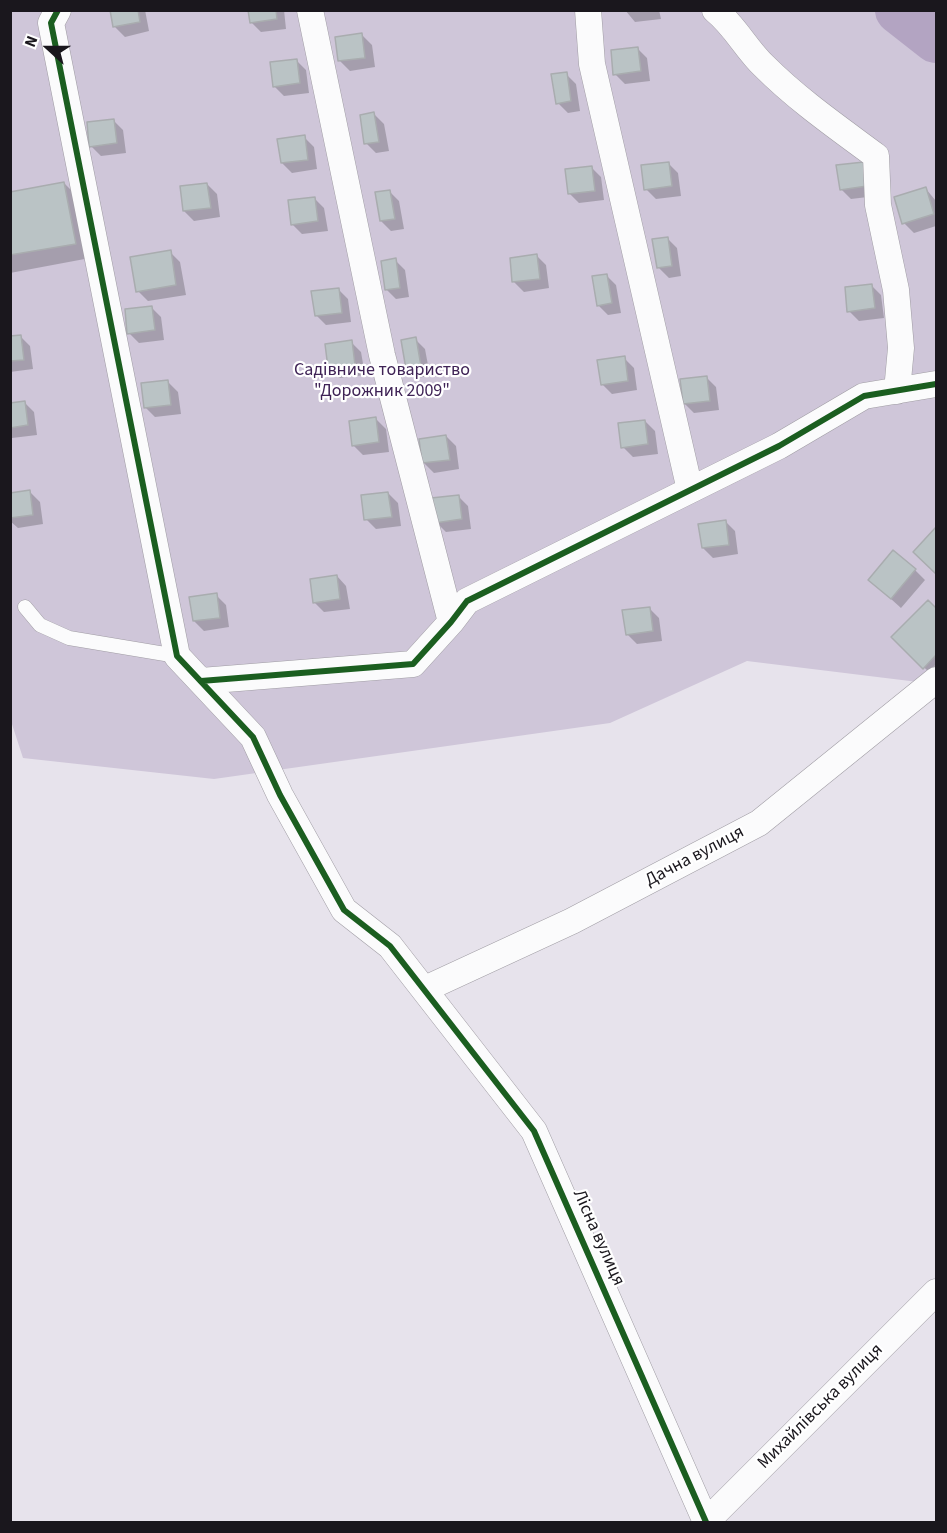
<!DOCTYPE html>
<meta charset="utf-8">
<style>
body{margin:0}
#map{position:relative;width:947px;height:1533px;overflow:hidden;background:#e7e3ec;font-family:"Source Sans 3",sans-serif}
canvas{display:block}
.frame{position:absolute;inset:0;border:12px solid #1a171d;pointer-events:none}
.north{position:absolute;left:18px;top:18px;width:60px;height:60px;-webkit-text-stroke:4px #fff;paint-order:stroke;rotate:291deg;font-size:16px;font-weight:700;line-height:24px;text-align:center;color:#1a171d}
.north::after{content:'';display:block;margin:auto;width:21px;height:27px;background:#1a171d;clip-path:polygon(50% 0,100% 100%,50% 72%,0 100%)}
</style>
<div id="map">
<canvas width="947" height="1533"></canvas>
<div class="frame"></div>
<div class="north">N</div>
</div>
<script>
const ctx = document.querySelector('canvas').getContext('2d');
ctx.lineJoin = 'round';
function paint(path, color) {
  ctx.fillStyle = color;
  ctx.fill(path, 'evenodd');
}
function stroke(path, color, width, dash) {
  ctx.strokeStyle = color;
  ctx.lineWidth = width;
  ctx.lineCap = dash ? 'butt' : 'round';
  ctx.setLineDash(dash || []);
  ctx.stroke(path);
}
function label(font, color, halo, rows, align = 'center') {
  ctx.font = font + ' "Source Sans 3",sans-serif';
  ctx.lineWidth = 4.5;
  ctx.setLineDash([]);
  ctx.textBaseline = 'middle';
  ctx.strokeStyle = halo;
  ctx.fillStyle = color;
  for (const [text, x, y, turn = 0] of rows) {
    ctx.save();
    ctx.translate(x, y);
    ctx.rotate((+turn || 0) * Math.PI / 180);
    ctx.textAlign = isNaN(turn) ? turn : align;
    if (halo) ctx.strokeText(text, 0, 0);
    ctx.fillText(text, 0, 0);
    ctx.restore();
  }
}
paint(new Path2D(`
 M10,11H877L936,59V664L918,682L747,661L610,723L214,779L23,758L10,718Z`), '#cfc6d9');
paint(new Path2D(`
 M112,10H145L149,31L125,37L115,27Z
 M250,10H284L286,29L261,32L251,22Z
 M625,10H659L661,19L635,22Z
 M362,35L372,45L375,67L350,71L340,61Z
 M637,48L647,58L650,81L625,84L615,74Z
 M296,60L306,70L309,93L284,96L274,86Z
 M566,74L576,84L580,111L568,113L558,103Z
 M374,114L384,124L389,151L376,153L366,143Z
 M113,120L123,130L126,153L101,156L91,146Z
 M304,137L314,147L317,169L292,173L282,163Z
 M668,163L678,173L681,196L656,199L646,189Z
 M591,167L601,177L604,200L579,203L569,193Z
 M873,173L876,196L851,199L841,189Z
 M64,183L79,198L90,258L10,273V193Z
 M207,184L217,194L220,217L194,221L184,211Z
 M926,189L936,201V226L914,233L904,223Z
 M389,191L399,201L404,229L391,231L381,221Z
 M314,198L324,208L328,231L302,234L292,224Z
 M667,238L677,248L681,276L669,278L659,268Z
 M170,252L180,262L186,295L148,301L138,291Z
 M536,255L546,265L549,288L524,292L514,282Z
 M395,260L405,270L409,297L396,299L386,289Z
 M606,275L616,285L621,313L608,315L598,305Z
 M871,285L881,295L884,318L859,321L849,311Z
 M338,289L348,299L351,322L326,325L316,315Z
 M151,307L161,317L164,340L139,343L129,333Z
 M20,336L30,346L33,369L10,372V338Z
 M415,339L425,349L430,376L417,378L407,368Z
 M351,342L361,352L365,375L339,378L329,368Z
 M624,358L634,368L637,390L612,394L602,384Z
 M706,377L716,387L719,410L694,413L684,403Z
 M168,382L178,392L181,414L155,417L145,407Z
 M24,402L34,412L37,435L12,438L10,404Z
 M376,419L386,429L389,452L363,455L353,445Z
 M645,421L655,431L658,454L633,457L623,447Z
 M446,436L456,446L459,469L434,473L424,463Z
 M30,492L40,502L43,524L18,528L10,521V494Z
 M388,493L398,503L401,526L376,529L366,519Z
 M458,496L468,506L471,529L446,532L436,522Z
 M725,521L735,531L738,554L713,558L703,548Z
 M936,530V573L915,552Z
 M915,570L925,580L901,608L870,580Z
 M337,576L346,586L350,609L324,612L314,602Z
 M216,595L226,605L229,627L204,631L194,621Z
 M928,602L936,610V675L934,677L893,637Z
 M649,608L659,618L662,641L637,644L627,634Z`), '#0003');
stroke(new Path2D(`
 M899,10L936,39`), '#b3a4c2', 48);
const building = new Path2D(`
 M110,10H138L140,22L113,27Z
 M248,10H276L277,19L250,23Z
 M362,33L365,58L338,61L335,37Z
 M638,47L641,71L613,75L611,50Z
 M297,59L300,83L273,87L270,62Z
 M567,72L571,101L556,104L551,74Z
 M374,112L379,142L364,144L360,115Z
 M114,119L117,143L89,147L87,122Z
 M305,135L308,160L281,163L277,139Z
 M669,162L672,186L644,190L641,165Z
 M864,162L867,186L840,190L836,165Z
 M592,166L595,191L568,194L565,169Z
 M64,182L76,244L10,255V192Z
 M207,183L211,208L183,211L180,186Z
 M926,187L934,214L902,224L894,197Z
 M390,190L395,219L380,221L375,192Z
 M315,197L318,221L291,225L288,200Z
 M668,237L672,266L657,268L652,239Z
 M171,250L176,285L136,292L130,257Z
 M537,254L540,279L512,282L510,258Z
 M396,258L400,288L385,290L381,261Z
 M607,274L612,303L597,306L592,276Z
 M872,284L875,308L847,312L845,287Z
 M339,288L342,313L315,316L311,291Z
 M152,306L155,330L127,334L125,309Z
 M21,335L24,360L10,361V336Z
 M416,337L421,366L406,369L401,340Z
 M352,340L355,365L328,368L325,344Z
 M625,356L628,381L601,385L597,360Z
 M707,376L710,401L683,404L680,379Z
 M168,380L171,405L144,408L141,383Z
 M25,401L28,425L10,428V403Z
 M376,417L379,442L352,446L349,421Z
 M645,420L648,444L621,448L618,423Z
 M446,435L450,460L422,463L419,439Z
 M30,490L33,515L10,518V493Z
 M388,492L392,517L364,520L361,495Z
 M459,495L462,519L435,523L431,498Z
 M726,520L729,545L702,548L698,524Z
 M936,527V574L913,552Z
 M893,550L916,569L891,599L868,580Z
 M337,575L340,599L313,603L310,579Z
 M217,593L220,618L193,621L189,597Z
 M928,600L936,608V655L923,669L891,637Z
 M650,607L653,631L626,635L622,610Z`);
paint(building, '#bac3c5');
stroke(building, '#a9acaf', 1.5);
const lane = new Path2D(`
 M25,607L40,625L69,638L177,656`);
const street = new Path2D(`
 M58,10L51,23L177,656L253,737L280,795L344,910L390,946L534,1131L706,1522
 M310,10L382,355L451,622
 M588,10L592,64L690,490
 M715,10C735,26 746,49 764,66C798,100 837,127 876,156L878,205L896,290L901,348L897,391
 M201,681L413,664L451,622L467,601L779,446L864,396L936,384
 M425,989L572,921L759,823L936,680
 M706,1522L936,1292`);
stroke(lane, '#a09da4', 15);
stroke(street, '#a09da4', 27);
stroke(lane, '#fbfbfc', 14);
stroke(street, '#fbfbfc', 26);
stroke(new Path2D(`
 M58,10L51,23L177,656L253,737L280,795L344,910L390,946L534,1131L706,1522
 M201,681L413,664L451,622L467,601L779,446L864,396L936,384`), '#1b5e20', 6);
label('18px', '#3f2356', '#fff', [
 ["Садівниче товариство",382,371],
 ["\"Дорожник 2009\"",382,392]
]);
label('18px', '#1a171d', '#fff', [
 ["Дачна вулиця",695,857,-28],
 ["Лісна вулиця",598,1238,66],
 ["Михайлівська вулиця",821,1407,-45]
]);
</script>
